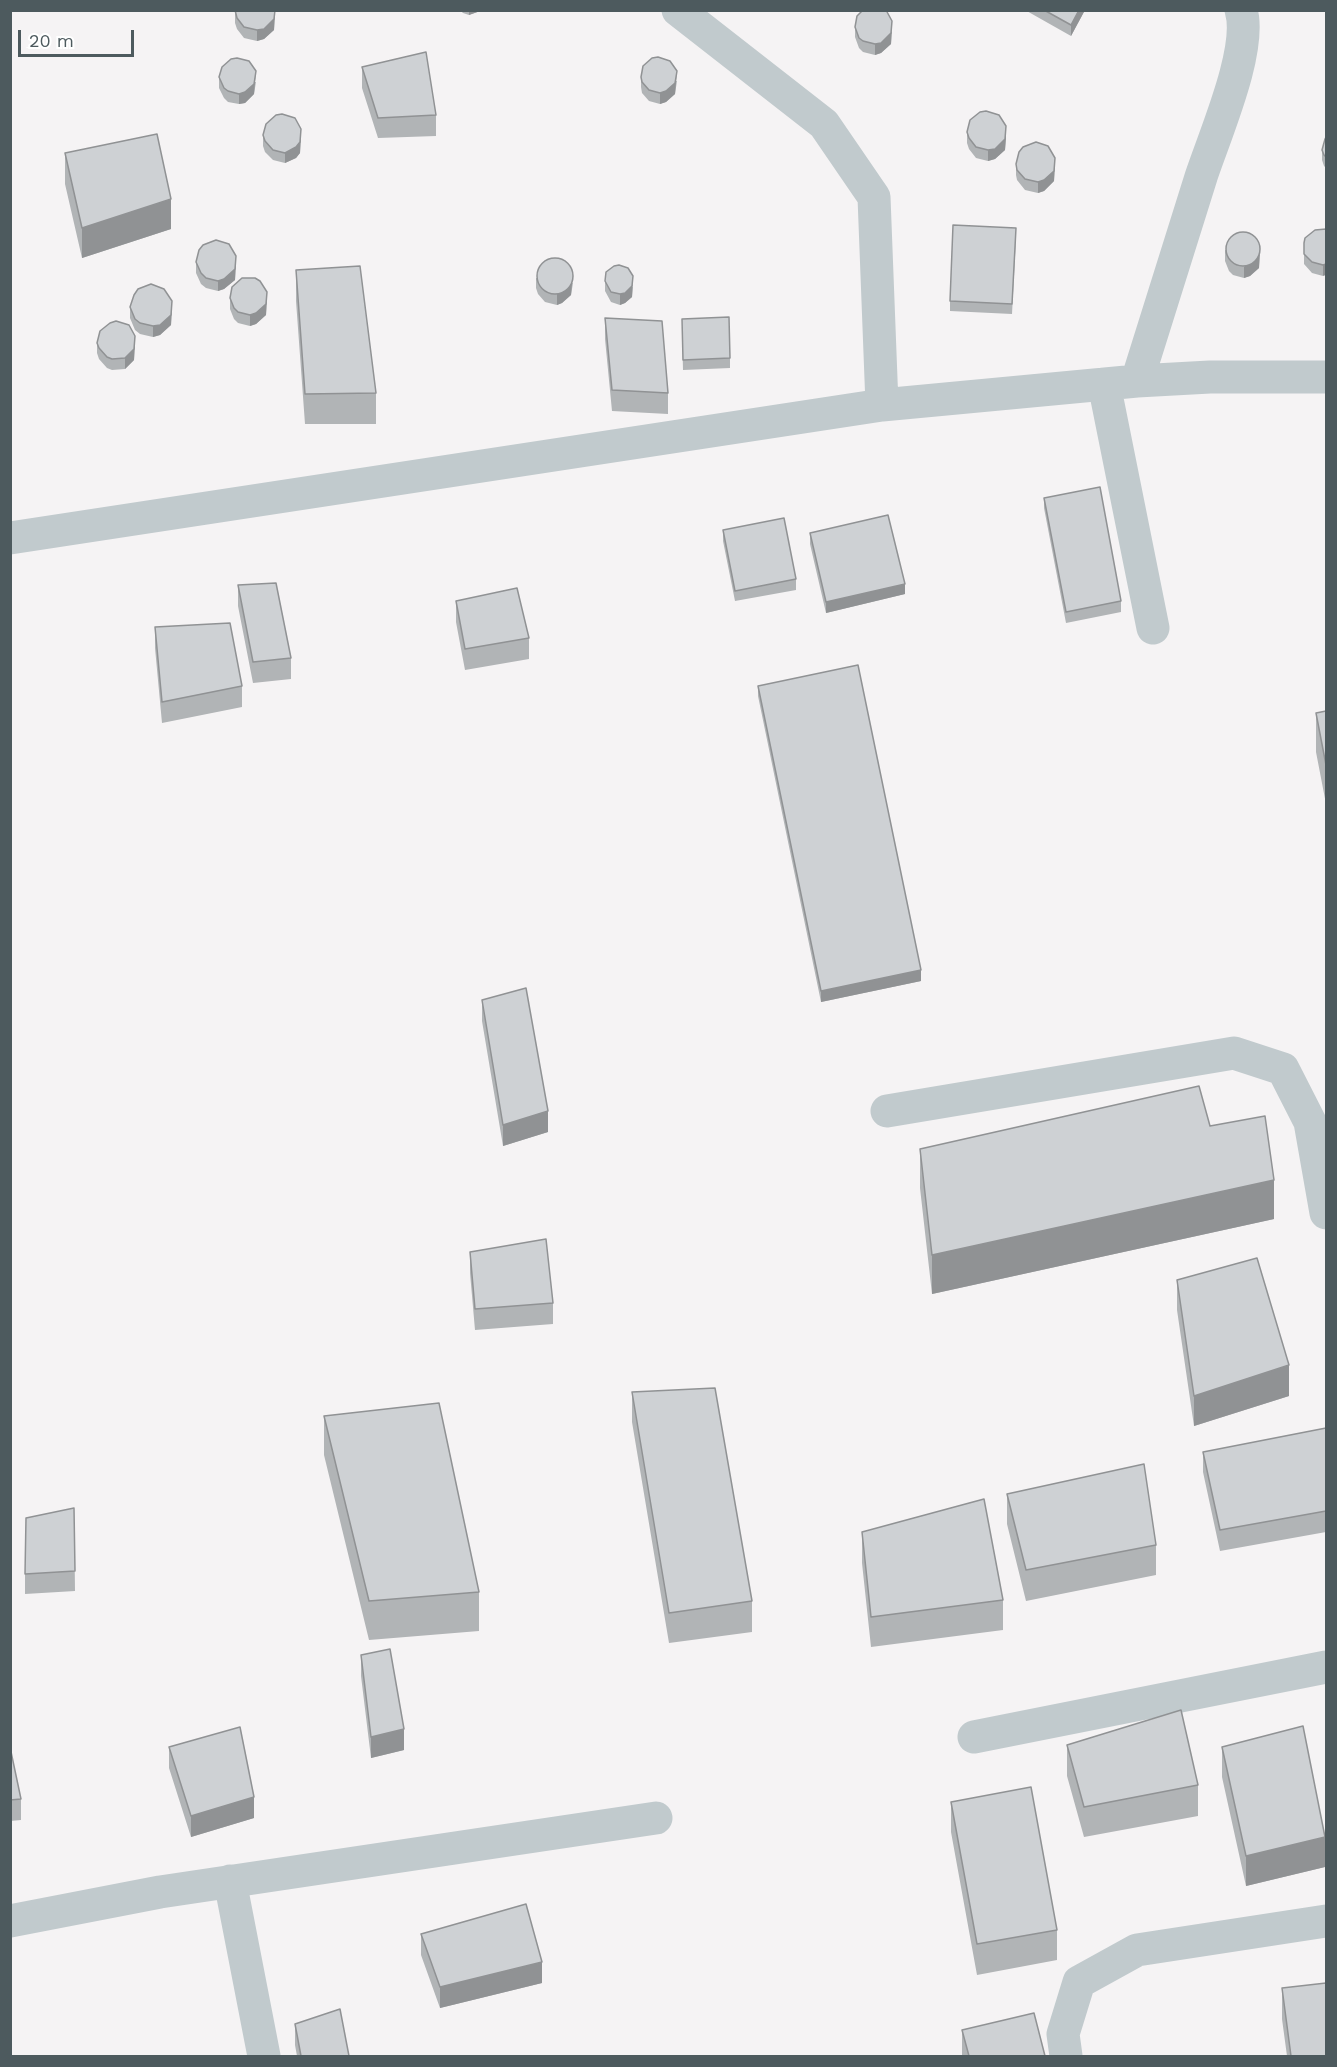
<!DOCTYPE html>
<style>
body{margin:0}
#map{position:relative;width:1337px;height:2067px;overflow:hidden;background:#f5f3f4;font-family:"Work Sans",sans-serif}
canvas{display:block}
.frame{position:absolute;inset:0;border:12px solid #4d5a5e;pointer-events:none}
.scale{position:absolute;left:18px;top:30px;width:116px;height:27px;box-sizing:border-box;border:3px solid #4d5a5e;border-top:0;padding-left:8px;font-size:18px;line-height:21px;white-space:nowrap;color:#4d5a5e;-webkit-text-stroke:4px #fff;paint-order:stroke}
</style>
<div id="map">
<canvas width="1337" height="2067"></canvas>
<div class="frame"></div>
<div class="scale">20 m</div>
</div>
<script>
const ctx = document.querySelector('canvas').getContext('2d');
ctx.lineJoin = 'round';
function stroke(path, color, width, dash) {
  ctx.strokeStyle = color;
  ctx.lineWidth = width;
  ctx.lineCap = dash ? 'butt' : 'round';
  ctx.setLineDash(dash || []);
  ctx.stroke(path);
}
function paint(path, color) {
  ctx.fillStyle = color;
  ctx.fill(path, 'evenodd');
}
stroke(new Path2D(`
 M678,10L824,124L874,197L882,405
 M1137,381C1158,313 1179,245 1201,177C1214,137 1253,49 1241,10
 M1104,384L1153,628
 M10,538L882,405L1137,381L1210,377H1326
 M887,1111L1234,1053L1283,1069L1310,1122L1326,1213
 M974,1737L1326,1667
 M230,1881L264,2056
 M10,1921L160,1892L656,1818
 M1066,2056L1063,2034L1079,1982L1137,1950L1326,1921`), '#c1cacd', 33);
paint(new Path2D(`
 M460,10H483L469,15L463,13Z
 M1025,10H1085L1071,36Z
 M235,12L275,16L274,30L264,39L257,41L244,38L237,29L235,23Z
 M855,27L892,32L891,44L881,53L875,55L863,52L859,48L855,37Z
 M362,67L436,115V136L378,138L362,88Z
 M219,77L256,82L254,94L245,103L239,104L228,102L224,98L219,88Z
 M641,77L677,81L675,94L666,102L660,104L649,101L642,93L641,87Z
 M967,132L1006,137L1005,150L995,159L988,161L976,158L969,149L967,143Z
 M263,135L301,140L300,153L296,158L285,163L273,160L265,152L263,146Z
 M1326,137V168L1324,166L1322,160V150Z
 M65,153L171,229L82,258L65,184Z
 M1016,164L1055,168L1054,181L1044,191L1038,193L1025,190L1017,180L1016,175Z
 M1326,229L1323,276L1312,273L1304,264V243Z
 M1016,238L1012,314L950,311V301Z
 M1225,250L1260,255L1259,268L1250,276L1244,278L1233,275L1229,271L1225,261Z
 M196,262L236,266L235,280L224,289L218,291L206,288L201,284L196,273Z
 M296,270L376,393V424H305L296,301Z
 M536,278L573,283L571,295L562,303L557,305L545,302L538,294L536,288Z
 M605,281L633,287L632,297L625,303L620,305L611,302L605,291Z
 M230,298L267,302L266,315L256,324L250,326L238,323L234,319L230,309Z
 M130,307L172,311L171,325L160,335L153,337L140,334L135,330L130,318Z
 M605,318L668,393V414L612,411L605,339Z
 M682,330L730,358V368L683,370Z
 M97,343L135,347L134,360L125,369L112,370L107,368L99,359L97,353Z
 M1044,498L1121,601V612L1066,623L1044,508Z
 M723,530L796,579V590L735,601L723,541Z
 M810,533L905,594L826,613L810,544Z
 M238,585L291,658V679L253,683L238,606Z
 M456,601L529,638V659L465,670L456,622Z
 M155,627L242,686V707L162,723L155,648Z
 M758,686L921,981L821,1002L758,696Z
 M1326,711V804L1316,752V713Z
 M482,1000L548,1132L503,1146L482,1021Z
 M1210,1126L1274,1219L932,1294L920,1188V1149Z
 M470,1252L553,1303V1324L475,1330L470,1273Z
 M1177,1280L1289,1396L1194,1426L1177,1310Z
 M632,1392L752,1601V1632L669,1643L632,1422Z
 M324,1416L479,1592V1631L369,1640L324,1455Z
 M1326,1428V1532L1220,1551L1203,1472V1452Z
 M1007,1494L1156,1545V1575L1026,1601L1007,1524Z
 M74,1508L75,1591L25,1594V1574Z
 M862,1532L1003,1600V1630L871,1647L862,1563Z
 M361,1655L404,1750L371,1758L361,1676Z
 M1067,1745L1198,1785V1816L1084,1837L1067,1776Z
 M10,1747L21,1799V1820L10,1821Z
 M169,1747L254,1818L191,1837L169,1768Z
 M1222,1747L1325,1867L1246,1886L1222,1777Z
 M951,1802L1057,1930V1960L977,1975L951,1832Z
 M421,1934L542,1983L440,2008L421,1955Z
 M1282,1988L1326,2056H1287L1282,2019Z
 M295,2024L349,2056H297L295,2045Z
 M962,2030L1045,2056H962Z`), '#b1b4b6');
paint(new Path2D(`
 M275,10L274,30L264,39L257,41V30Z
 M469,10H483L469,15Z
 M1079,10H1085L1071,36V25Z
 M892,21L891,44L881,53L875,55V44Z
 M256,71L254,94L245,103L239,104V94Z
 M677,71L675,94L666,102L660,104V93Z
 M1006,126V137L1005,150L995,159L988,161V150Z
 M301,129L300,153L296,158L285,163V153Z
 M1055,158L1054,181L1044,191L1038,193V182Z
 M171,199V229L82,258V228Z
 M1260,245L1259,268L1250,276L1244,278V267Z
 M236,256L235,280L224,289L218,291V281Z
 M1326,264V275L1323,276V265Z
 M573,272L571,295L562,303L557,305V294Z
 M633,276L632,297L625,303L620,305V294Z
 M267,292L266,315L256,324L250,326V315Z
 M172,301L171,325L160,335L153,337V326Z
 M135,336L134,360L125,369V358Z
 M905,584V594L826,613V602Z
 M921,970V981L821,1002V991Z
 M548,1111V1132L503,1146V1125Z
 M1274,1180V1219L932,1294V1255Z
 M1289,1365V1396L1194,1426V1396Z
 M404,1729V1750L371,1758V1737Z
 M254,1797V1818L191,1837V1816Z
 M1325,1837V1867L1246,1886V1856Z
 M542,1962V1983L440,2008V1987Z`), '#909294');
const building = new Path2D(`
 M235,10H275L274,19L264,29L257,30L244,27L237,18Z
 M863,10H886L892,21L891,33L881,43L875,44L863,41L859,38L855,27L857,16Z
 M1044,10H1079L1071,25Z
 M426,52L436,115L378,118L362,67Z
 M658,57L670,61L677,71L675,83L666,91L660,93L649,90L642,82L641,77L643,66L652,58Z
 M237,58L249,61L256,71L254,84L245,92L239,94L228,91L224,88L219,77L222,67L231,59Z
 M986,111L999,115L1006,126L1005,139L995,149L988,150L976,147L969,138L967,132L970,120L980,112Z
 M282,114L295,118L301,129L300,142L296,147L285,153L273,150L265,141L263,135L266,124L276,115Z
 M157,134L171,199L82,228L65,153Z
 M1326,137V157L1324,155L1322,150L1325,139Z
 M1036,142L1048,146L1055,158L1054,171L1044,180L1038,182L1025,179L1017,170L1016,164L1019,152L1023,147Z
 M953,225L1016,228L1012,304L950,301Z
 M1326,229V264L1323,265L1312,262L1304,254V243L1305,238L1315,230Z
 M1226 249a17 17 0 1 1 34 0a17 17 0 1 1-34 0Z
 M216,240L229,244L236,256L235,269L224,279L218,281L206,278L201,273L196,262L199,250L203,245Z
 M537 276a18 18 0 1 1 36 0a18 18 0 1 1-36 0Z
 M619,265L628,268L633,276L632,286L625,293L620,294L611,292L605,281L606,272L614,266Z
 M360,266L376,393L305,394L296,270Z
 M242,278H255L260,281L267,292L266,304L256,313L250,315L238,312L234,308L230,298L232,287Z
 M151,284L164,289L172,301L171,315L160,325L153,326L140,323L135,319L130,307L134,295L138,289Z
 M729,317L730,358L683,360L682,319Z
 M605,318L662,321L668,393L612,390Z
 M116,321L129,325L135,336L134,349L125,358L112,359L107,357L99,348L97,343L100,331L110,323Z
 M1100,487L1121,601L1066,612L1044,498Z
 M888,515L905,584L826,602L810,533Z
 M784,518L796,579L735,591L723,530Z
 M276,583L291,658L253,662L238,585Z
 M517,588L529,638L465,649L456,601Z
 M230,623L242,686L162,702L155,627Z
 M858,665L921,970L821,991L758,686Z
 M1326,711V765L1316,713Z
 M526,988L548,1111L503,1125L482,1000Z
 M1199,1086L1210,1126L1265,1116L1274,1180L932,1255L920,1149Z
 M546,1239L553,1303L475,1309L470,1252Z
 M1257,1258L1289,1365L1194,1396L1177,1280Z
 M715,1388L752,1601L669,1613L632,1392Z
 M439,1403L479,1592L369,1601L324,1416Z
 M1326,1428V1511L1220,1530L1203,1452Z
 M1144,1464L1156,1545L1026,1570L1007,1494Z
 M984,1499L1003,1600L871,1617L862,1532Z
 M74,1508L75,1571L25,1574L26,1518Z
 M390,1649L404,1729L371,1737L361,1655Z
 M1181,1710L1198,1785L1084,1807L1067,1745Z
 M1303,1726L1325,1837L1246,1856L1222,1747Z
 M240,1727L254,1797L191,1816L169,1747Z
 M10,1747L21,1799L10,1800Z
 M1031,1787L1057,1930L977,1944L951,1802Z
 M526,1904L542,1962L440,1987L421,1934Z
 M1326,1983V2056H1291L1282,1988Z
 M340,2009L349,2056H301L295,2024Z
 M1034,2013L1045,2056H969L962,2030Z`);
paint(building, '#ced1d4');
stroke(building, '#909294', 1.5);
</script>
